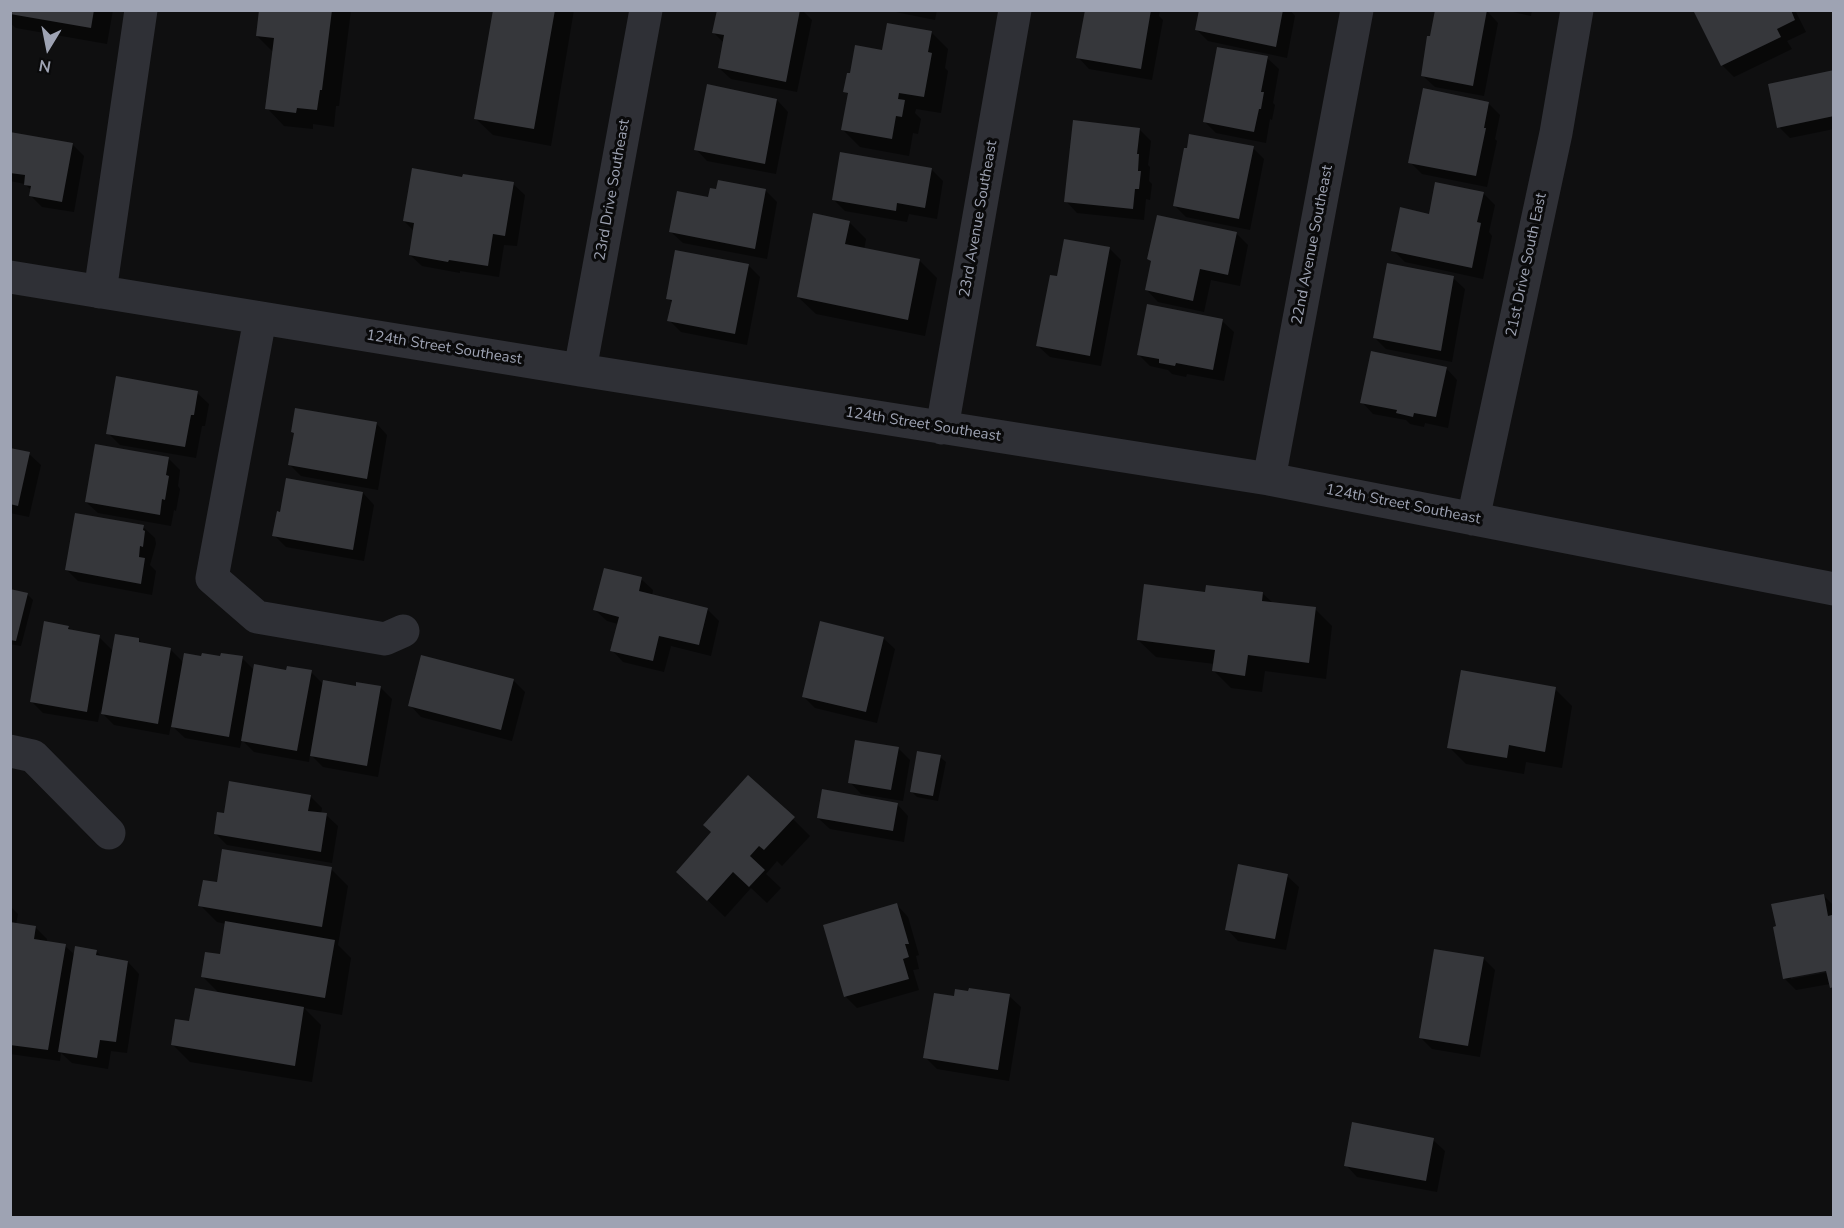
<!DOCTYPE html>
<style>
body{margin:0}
#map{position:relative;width:1844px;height:1228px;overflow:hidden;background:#0f0f10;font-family:"Nunito Sans",sans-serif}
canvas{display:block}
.frame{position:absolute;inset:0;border:12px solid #9ea3b3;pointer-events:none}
.north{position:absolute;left:18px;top:18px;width:60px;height:60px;-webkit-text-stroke:4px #0a0a0b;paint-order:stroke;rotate:190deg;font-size:16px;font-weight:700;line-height:24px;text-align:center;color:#9ea3b3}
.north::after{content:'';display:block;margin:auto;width:21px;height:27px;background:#9ea3b3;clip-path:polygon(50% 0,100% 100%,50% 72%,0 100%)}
</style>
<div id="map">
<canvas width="1844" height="1228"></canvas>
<div class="frame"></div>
<div class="north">N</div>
</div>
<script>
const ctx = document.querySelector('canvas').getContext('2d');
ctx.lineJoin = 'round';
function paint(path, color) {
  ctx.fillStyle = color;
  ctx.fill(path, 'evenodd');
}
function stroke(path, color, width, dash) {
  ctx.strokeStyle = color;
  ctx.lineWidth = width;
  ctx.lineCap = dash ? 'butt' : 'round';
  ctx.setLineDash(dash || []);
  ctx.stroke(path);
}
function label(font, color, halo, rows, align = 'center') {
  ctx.font = font + ' "Nunito Sans",sans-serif';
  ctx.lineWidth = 6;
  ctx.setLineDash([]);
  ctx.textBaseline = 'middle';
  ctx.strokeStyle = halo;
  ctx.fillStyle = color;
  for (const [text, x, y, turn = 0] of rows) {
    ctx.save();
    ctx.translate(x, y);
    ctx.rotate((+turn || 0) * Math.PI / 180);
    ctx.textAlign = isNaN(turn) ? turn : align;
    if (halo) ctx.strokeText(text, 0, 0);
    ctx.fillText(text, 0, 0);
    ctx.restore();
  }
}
paint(new Path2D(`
 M10,10H113L107,44L16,28L10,23Z
 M261,10H351L339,106H336L334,127L313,124V129L284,126L267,108L274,53L257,36Z
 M494,10H574L551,146L493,135L475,118Z
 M718,10H802L812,20L797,92L731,79L719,68L724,43L714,33Z
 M886,10H937L935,20Z
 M1086,10H1160L1159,16L1163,20L1152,80L1089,69L1078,57Z
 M1200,10H1290L1295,16L1287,58L1208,41L1197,30Z
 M1504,10H1532L1531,16Z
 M1700,10H1795L1806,32L1787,41L1792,49L1734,77L1723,66L1696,12Z
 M1487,11L1498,23L1484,96L1435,87L1423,76Z
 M931,32L948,49L945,68L948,71L941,113L916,109L915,113L921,119L918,134L913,133L909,156L860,147L843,130L849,95L845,91L883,52Z
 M1267,58L1279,69L1273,103L1275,105L1272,120L1270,119L1266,143L1216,133L1205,122Z
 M1834,72V129L1790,138L1779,127Z
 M777,100L788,112L776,174L707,161L696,149Z
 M1488,103L1500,115L1495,139L1497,141L1487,187L1422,174L1410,162Z
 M1139,129L1151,141L1148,165L1150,167L1149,181L1152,184L1150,200L1146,199L1144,220L1077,213L1066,201Z
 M10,133L72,144L84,156L74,212L42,207L30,195L31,190L25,184L10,181Z
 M1253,148L1264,159L1250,230L1186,217L1174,205Z
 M841,154L932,170L943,181L937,219L909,214L907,222L845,211L833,199Z
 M463,179L513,184L525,195L517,246L504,245L499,277L460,271V273L422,266L410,255L414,231L404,221Z
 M766,191L777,202L767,259L683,243L671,232L709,199Z
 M1483,193L1495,205L1489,232L1492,236L1483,279L1405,262L1393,250L1430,215Z
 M849,222L866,239L864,250L920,261L937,278L925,336L816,314L798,297Z
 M1236,233L1248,245L1240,286L1211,280L1204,312L1158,302L1147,290L1152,262L1149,259Z
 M1109,248L1121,260L1101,366L1050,357L1038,346Z
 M748,265L760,277L747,345L681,332L669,320L672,303L668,298Z
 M1453,278L1465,289L1452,362L1386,349L1374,337Z
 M1222,321L1234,332L1224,381L1187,374L1186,377L1172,374L1168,370L1150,366L1138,354Z
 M1446,368L1457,380L1448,428L1425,423L1424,427L1410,424L1406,420L1373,414L1362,402Z
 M197,393L209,404L205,426H202L196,458L120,445L108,433Z
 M376,423L387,435L378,490L301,476L290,465Z
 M96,446L169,459L180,470L178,486L180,489L176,511L174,510L171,526L98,513L86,502Z
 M10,450L29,454L41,465L29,517L10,513Z
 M363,493L374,505L364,561L286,547L274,535Z
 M143,527L155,538L156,544L150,565L156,571L152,595L78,581L67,570Z
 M641,579L653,590L652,596L708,610L719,621L711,656L671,646L664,672L623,662L612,650L618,624L607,621L595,610Z
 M10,591L27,594L33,600L21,646L10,644Z
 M1262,593L1273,603L1315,609L1332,626L1326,679L1265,671L1262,692L1231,688L1214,671L1215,664L1156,657L1138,640L1206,594Z
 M68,627L73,632L99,637L113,651L139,640L143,644L170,649L184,663L202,658H242L254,670L311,672L324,685L380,687L392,699L378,777L323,767L310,754L309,762L254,752L242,740L240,748L185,738L171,725L169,735L114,725L100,711L98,722L43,713L31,701Z
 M883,638L895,649L877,723L815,708L804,697Z
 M422,657L514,681L525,692L512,741L421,717L410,705Z
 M1555,689L1572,706L1562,768L1526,762L1524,774L1466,764L1449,747Z
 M898,748L910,760L903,801L861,794L850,782Z
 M940,757L946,762L938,801L917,797L911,791Z
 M310,796L322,808L321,814L326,815L338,826L332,863L227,845L216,834L225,814Z
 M897,804L908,816L904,842L830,829L818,818Z
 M793,819L810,836L782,866L777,861L766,874L781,888L767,903L751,888L725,917L695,888Z
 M331,869L348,886L338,945L351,958L342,1015L304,1008L321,1025L312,1082L190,1062L173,1045L220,994L203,977L221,955L226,924L217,922L200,905L218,884Z
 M1287,876L1299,887L1286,950L1238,941L1227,929Z
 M1823,895L1834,906V970L1833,968L1791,976V979L1834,971V990L1830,984L1796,990L1785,979Z
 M897,905L908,917L919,955L916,956L919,969L913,970L919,990L857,1008L846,997Z
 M10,906L18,914L16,924L35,927L47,939L46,943L65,946L75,955L96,951L103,958L128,962L139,974L127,1053L111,1051L108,1069L72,1063L61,1053L60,1061L10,1054Z
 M1483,958L1495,970L1480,1057L1432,1049L1421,1038Z
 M1009,996L1021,1007L1009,1081L937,1069L925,1057L955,997Z
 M1433,1140L1445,1151L1437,1192L1357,1177L1346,1165Z`), '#0007');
paint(new Path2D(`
 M10,10H94L91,28L10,14Z
 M259,10H332L322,90H320L317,110L297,108L296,113L265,109L274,38L256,36Z
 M493,10H555L534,129L474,119Z
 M717,10H800L786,82L718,68L724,35L712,33Z
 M1085,10H1151L1141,69L1076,58Z
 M1199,10H1283L1276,47L1195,30Z
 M1435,10H1487L1473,86L1421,76L1427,36H1430Z
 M1696,10H1791L1795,20L1777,29L1781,37L1721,66L1694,12Z
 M887,23L932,31L928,52L932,53L924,97L899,93L898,99L905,100L902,117L896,116L892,139L841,130L848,93L843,92L847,73H850L855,45L882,50Z
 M1217,47L1268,56L1261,92H1264L1261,109H1259L1254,132L1203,122Z
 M1834,70V116L1777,128L1768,84Z
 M707,84L777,99L765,164L694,150Z
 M1423,88L1489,102L1484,128H1486L1476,176L1408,163Z
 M1073,120L1140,128L1137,154H1139L1138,171H1141L1139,189H1135L1133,209L1064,202Z
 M10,132L73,143L62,202L29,196L31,186L24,185L25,175L10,173Z
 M1189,134L1254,146L1239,219L1173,206L1184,148H1187Z
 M840,152L932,168L925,208L897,203L896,211L832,200Z
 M412,168L462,177L463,174L514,182L505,236L493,234L488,266L449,260L448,262L409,255L414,223L403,221Z
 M718,180L766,189L755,249L669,232L677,191L708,197L710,188L716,189Z
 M1435,182L1484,192L1477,222L1481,223L1472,268L1391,251L1400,207L1429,214Z
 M813,213L850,221L845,244L920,259L908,320L797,297Z
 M1157,215L1237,232L1228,275L1200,269L1193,301L1145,290L1151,261L1147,259Z
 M1064,239L1110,247L1090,356L1036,346L1050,275L1057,276Z
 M675,250L749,264L735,334L667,321L672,300L666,299Z
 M1387,263L1454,276L1441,351L1373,338Z
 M1147,304L1223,319L1213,370L1176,363L1175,366L1159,363V359L1137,355Z
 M1371,351L1447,367L1436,417L1414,413L1413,417L1396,413L1397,410L1360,403Z
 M116,376L198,391L194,415H191L185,447L106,434Z
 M295,408L377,422L367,479L288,465L294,433L291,432Z
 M95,444L169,457L166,475L169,476L165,500L162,499L160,515L85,502Z
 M10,448L30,452L18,506L10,504Z
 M286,478L363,492L353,550L272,536L277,511L280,512Z
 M75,513L144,525L143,530L145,531L143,547L140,546L139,557L145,558L141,584L65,570Z
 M604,568L642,577L639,591L708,608L699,645L659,636L653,661L610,651L619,617L593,610Z
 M1144,584L1205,592L1206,585L1263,592L1262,601L1316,607L1309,663L1248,655L1245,676L1212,671L1215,650L1137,640Z
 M10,589L28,593L16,641L10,640Z
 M44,621L69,626L68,629L100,635L87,712L30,702Z
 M820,621L884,637L866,712L802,697Z
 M115,634L139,638V642L171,648L158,724L101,714Z
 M184,653L201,656L202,653L220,656L221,653L243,656L229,737L171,727Z
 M421,655L514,679L501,730L408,706Z
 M254,664L286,670L287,666L312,670L297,751L241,741Z
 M1461,670L1556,687L1545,752L1509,745L1507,758L1447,748Z
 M323,680L356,686V682L381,686L367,766L310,756Z
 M855,740L899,747L891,790L848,783Z
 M917,751L941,755L933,796L910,792Z
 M748,775L795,817L764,850L759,846L750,856L765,870L749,887L733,872L707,901L676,872L711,832L703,825Z
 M229,781L311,795L308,811L327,813L321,852L214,834L217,812L224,813Z
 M822,789L898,803L893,831L817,818Z
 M222,849L332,867L322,927L198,906L203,880L217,882Z
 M1238,864L1288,874L1275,939L1225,930Z
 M1824,894L1828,916L1832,915L1834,920V987L1830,988L1826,971L1783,979L1773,927L1776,926L1771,904Z
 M897,903L909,944H905L909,957L903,959L909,979L844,997L823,925Z
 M225,921L335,940L325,998L201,977L205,952L220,954Z
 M10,922L36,926L34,939L66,944L48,1050L10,1045Z
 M75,946L97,950L96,955L128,961L116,1042L100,1040L97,1058L58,1052Z
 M1434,949L1484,957L1468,1046L1419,1038Z
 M195,988L304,1007L295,1066L171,1045L175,1019L189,1021Z
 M969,988L1010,994L998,1070L923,1058L934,993L954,996L955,989L968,991Z
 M1352,1122L1434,1138L1426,1181L1344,1166Z`), '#36373b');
stroke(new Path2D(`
 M10,277L580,370L1269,479L1834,589
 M100,292L141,10
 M260,319L212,578L257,617L385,639L403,631
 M580,370L646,10
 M942,428L1015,10
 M1269,479L1357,10
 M1473,519L1556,133L1577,10
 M10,751L33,756L109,833`), '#2f3036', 33);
label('15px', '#9ea3b3', '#0a0a0b', [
 ["23rd Drive Southeast",613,190,-80],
 ["23rd Avenue Southeast",979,219,-80],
 ["22nd Avenue Southeast",1313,245,-79],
 ["21st Drive South East",1527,265,-78],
 ["124th Street Southeast",444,348,9],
 ["124th Street Southeast",923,425,9],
 ["124th Street Southeast",1403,505,11]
]);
</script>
